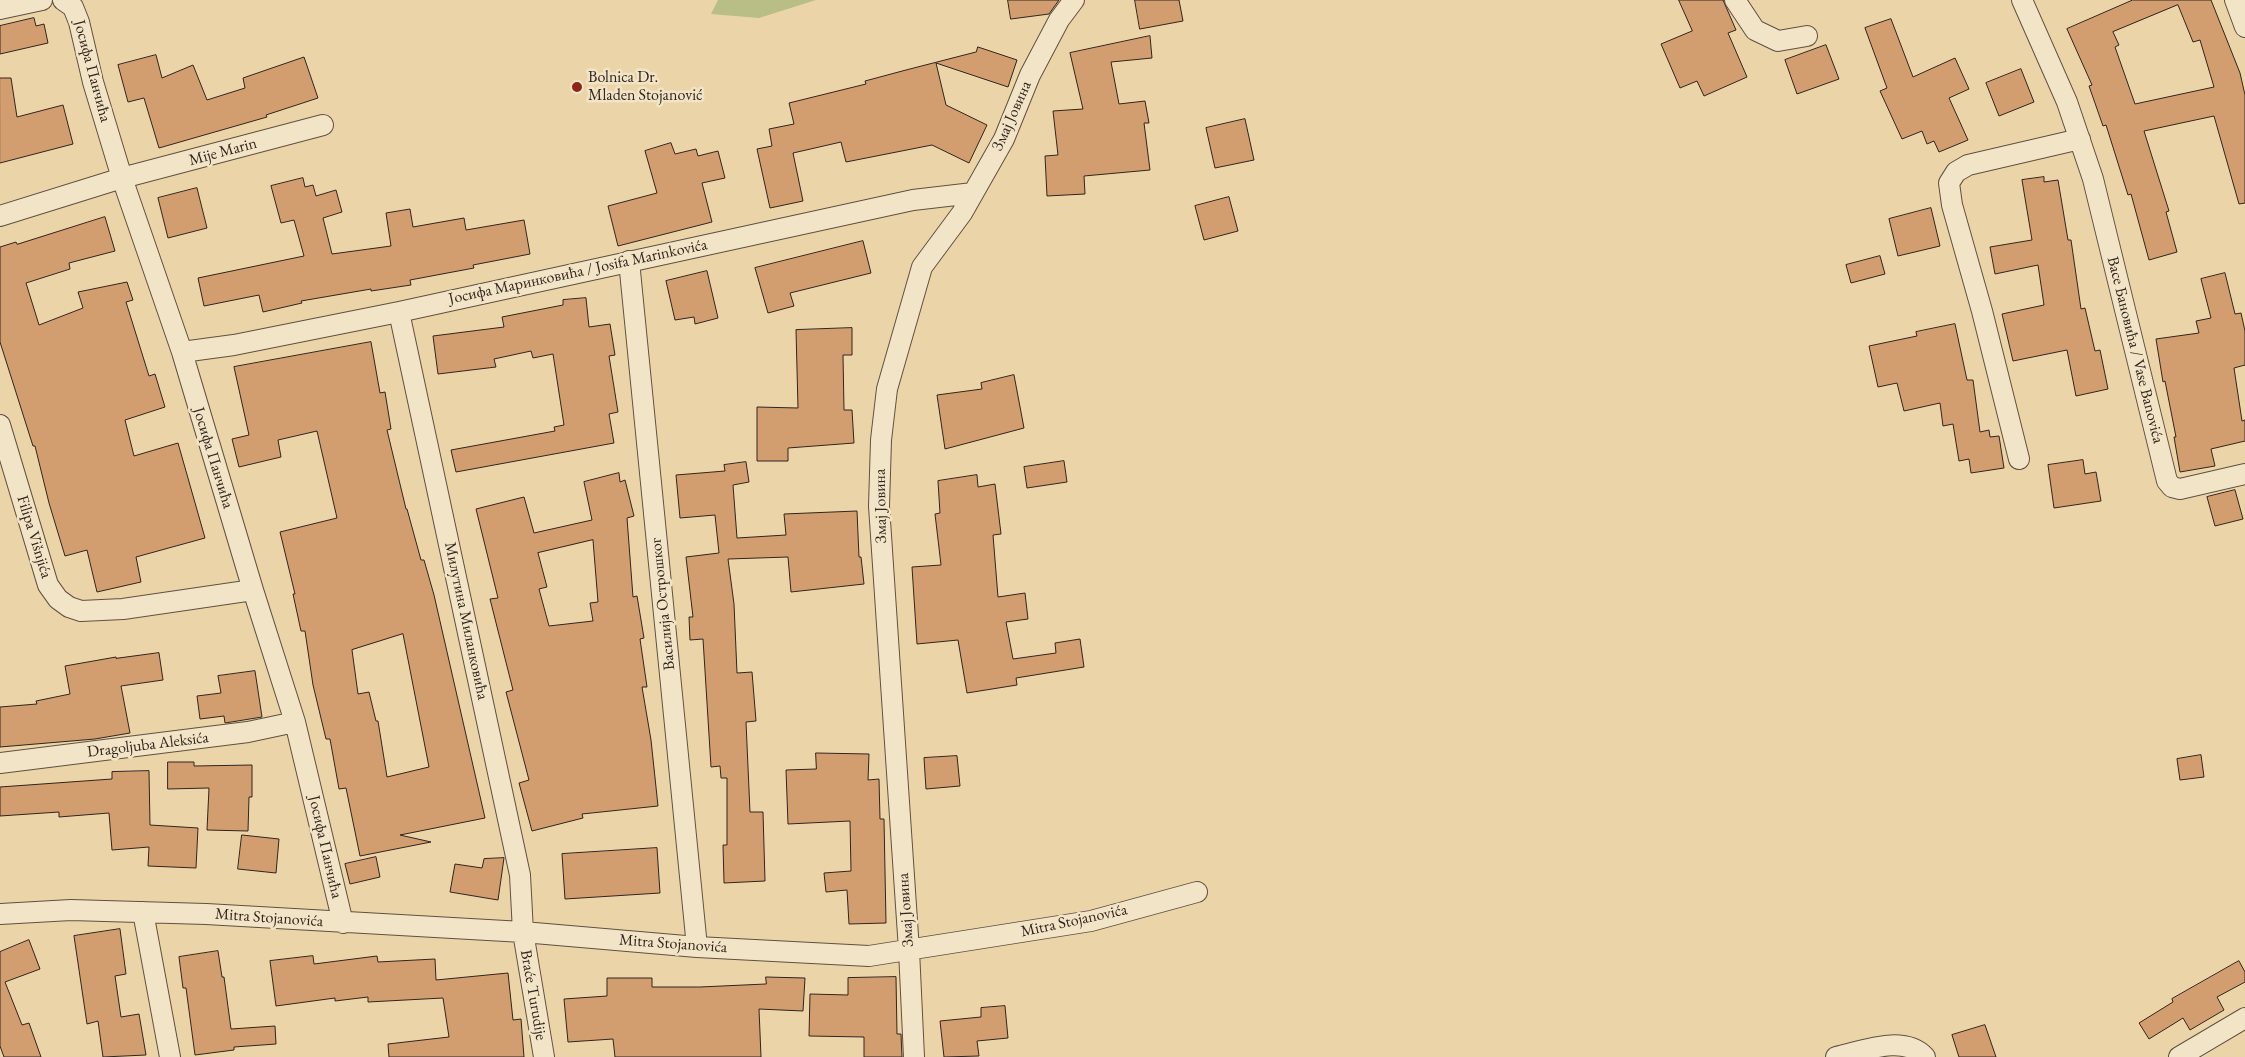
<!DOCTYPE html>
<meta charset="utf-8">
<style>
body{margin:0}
canvas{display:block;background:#ebd5a8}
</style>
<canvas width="2245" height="1057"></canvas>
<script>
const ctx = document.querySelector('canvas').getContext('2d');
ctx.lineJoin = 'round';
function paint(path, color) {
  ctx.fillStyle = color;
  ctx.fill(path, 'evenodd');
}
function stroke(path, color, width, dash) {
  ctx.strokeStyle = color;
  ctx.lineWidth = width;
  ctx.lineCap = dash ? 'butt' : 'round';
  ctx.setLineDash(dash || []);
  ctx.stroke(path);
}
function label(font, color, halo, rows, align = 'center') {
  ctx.font = font + ' "EB Garamond",serif';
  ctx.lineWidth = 5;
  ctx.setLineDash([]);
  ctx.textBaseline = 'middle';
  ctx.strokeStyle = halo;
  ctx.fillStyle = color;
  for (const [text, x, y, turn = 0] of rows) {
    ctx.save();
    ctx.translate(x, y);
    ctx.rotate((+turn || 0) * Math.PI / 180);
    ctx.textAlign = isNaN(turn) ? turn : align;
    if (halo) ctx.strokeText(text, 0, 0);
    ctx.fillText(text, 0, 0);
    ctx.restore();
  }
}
paint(new Path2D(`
 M718,0H816L759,18L711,14Z`), '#b9bd86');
const building = new Path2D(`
 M1008,0H1059L1049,14L1011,19Z
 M1135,0H1179L1183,21L1140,29Z
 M1679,0H1723L1736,30L1728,33L1747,77L1704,96L1697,81L1680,88L1661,44L1692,31Z
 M2133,0H2211L2240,73L2245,95V203L2239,204L2214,116L2144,131L2169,211L2166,212L2177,252L2149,260L2131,194L2128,195L2106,125L2103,126L2089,86L2092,85L2067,29ZM2178,5L2193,42L2200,40L2214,87L2135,104L2115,47L2119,45L2113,32Z
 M34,18L36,26L44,24L48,43L0,54V26Z
 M1891,19L1913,77L1955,58L1969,89L1949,98L1968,140L1939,152L1934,141L1927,144L1922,131L1902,139L1880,91L1887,88L1865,28Z
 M1150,36L1152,58L1111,62L1119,104L1145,101L1149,123H1144L1150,170L1084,176L1085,194L1047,196L1045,156L1058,155L1053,111L1083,109L1070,53Z
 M1826,45L1839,79L1797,94L1785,60Z
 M978,47L1017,60L1008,87L936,63L946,105L987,125L969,163L932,145L846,162L841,142L793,153L803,201L770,208L757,149L772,146L769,129L794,124L789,103L866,84L865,81L906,70L976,52Z
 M156,55L162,78L193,65L207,100L245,88L243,78L304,57L318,98L266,115L267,117L159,148L144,98L128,102L118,65Z
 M2021,69L2034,102L1999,116L1986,83Z
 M0,78H11L17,117L63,105L73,144L0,163Z
 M1245,119L1254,160L1215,168L1206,128Z
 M671,143L675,154L696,149L698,156L718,151L725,178L702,183L712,222L618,246L608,206L657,193L645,151Z
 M2044,177V182L2058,180L2068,240H2071L2081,309L2085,308L2095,351L2100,350L2108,389L2076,396L2067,350L2013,361L2002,314L2044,305L2038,265L1995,274L1990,247L2032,240L2022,180Z
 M303,178L305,187L313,185L316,196L336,190L342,212L323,218L332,254L391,246L386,213L410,209L413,227L464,218L466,230L524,220L530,254L473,265L474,268L410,280L411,285L371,291V289L301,301L302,303L263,312L259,295L204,306L198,278L304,256L294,220L281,223L271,186Z
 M197,188L207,228L168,238L158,198Z
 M1229,197L1238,231L1204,240L1195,206Z
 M1931,208L1940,246L1898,256L1889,219Z
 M105,217L115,251L69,263L70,269L26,283L39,325L83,308L78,292L127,282L133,300L126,302L149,376L155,374L165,407L125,420L134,456L178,443L205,538L136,557L141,582L97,592L87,550L65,556L49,503L35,446H33L0,342V247L16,242L17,244Z
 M863,241L871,273L790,293L794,306L768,313L755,268Z
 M1880,256L1885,274L1851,283L1846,265Z
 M707,271L718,318L695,324L694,317L675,320L666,281Z
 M2225,273L2235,314L2241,313L2245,331V365L2234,368L2242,421L2245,420V441L2211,449L2215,466L2180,472L2174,437H2176L2165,381L2163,382L2156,339L2199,333L2196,321L2211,318L2201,279Z
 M586,298L589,327L610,324L615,355L609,356L618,412L609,414L614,443L456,472L451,450L555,431L554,427L564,425L553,354L533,358L531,351L494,359L496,367L438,374L433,336L504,327L502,317L563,305V300Z
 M1955,324L1967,380H1973L1980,432L1989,430L1990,437L1999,436L2004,468L1971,473L1969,459L1959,461L1953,424L1943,426L1940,403L1904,411L1897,383L1878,387L1869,346L1917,336L1916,332Z
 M852,328V355H843L844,410H852L854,443L788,448V461H757V407L798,408L796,330Z
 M371,342L380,393L385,392L391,429L387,430L406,509H407L421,560H424L434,595L485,818L400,835L431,842L360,856L346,788L339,789L330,739H326L313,685L305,631H301L293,594H295L280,532L337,518L317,431L278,440L281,457L239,467L232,439L249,435L234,367ZM403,634L429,767L387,777L378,721H376L369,692L358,694L352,650Z
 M1014,375L1024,428L945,449L937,395L982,389L981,383Z
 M2083,460L2085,474L2096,472L2101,501L2054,508L2048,465Z
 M1064,461L1067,482L1027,488L1024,467Z
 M746,462L749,482L733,485L737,538L786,535L784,514L857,511L859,557H861L864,584L791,592L788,557L728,559L734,604L737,673L752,672L756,721L746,722L750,812H763L765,881L724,883L723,845H727V778H721L720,766L711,767L703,639L690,640L689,617H693L686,557L719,553L715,515L680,518L676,475L725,471L724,465Z
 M619,473L620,482L625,480L634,516L627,518L633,597L637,596L644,638L640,639L647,687H642L651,740L658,806L582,814L583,818L532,831L519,783L529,780L506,692L513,690L490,599L498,598L476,509L524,497L534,533L592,520L584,482ZM593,540L598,602L590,603L593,621L549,626L539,589L547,587L538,553Z
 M977,475L978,487L995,484L1001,534L993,535L998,597L1025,593L1028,619L1006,622L1013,659L1056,653L1055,643L1080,639L1084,667L1016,678L1017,685L967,693L958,640L917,644L912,567L941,565L935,514L940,513L938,481Z
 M2235,490L2243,519L2215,526L2207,497Z
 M159,653L163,680L121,686L130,733L95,739L0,747V707L37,704L36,701L70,694L65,666L116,657V658Z
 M255,671L262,717L225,723L224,716L200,719L197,696L221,693L218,676Z
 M816,753L869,754L868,780L879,779L880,819H884L886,923L849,924L847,890L826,892L824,873L851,871L850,821L788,824L786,770L816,769Z
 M2201,755L2204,777L2180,780L2177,759Z
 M957,756L960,786L926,789L924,758Z
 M168,762H194V766L252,765V797H249L248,831L207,830L209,788L168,789Z
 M149,771L150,825L198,828L196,868L148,866L149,847L112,850L109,813L59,817V812L0,816V787L112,779V772Z
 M242,835L279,839L276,873L238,869Z
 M657,848L660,893L565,899L562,854Z
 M376,857L380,877L350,884L345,864Z
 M504,858L498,900L450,892L455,864L482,868L484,859Z
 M120,929L126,974L115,976L121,1017L139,1014L146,1055L103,1057L98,1021L87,1024L74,936Z
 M29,940L40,969L5,982L22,1025L29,1023L41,1057H4L0,1046V952Z
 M218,951L222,977H224L231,1029L275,1026L276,1044L234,1047V1050L195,1055L186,988H183L179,957Z
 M313,956L314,964L377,956L378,962L435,959L436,980L508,973L513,1020L521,1019L524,1057H389L388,1044L449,1037L443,998L368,1002V997L335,1001V998L276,1006L270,961Z
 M2239,961L2245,972V982L2217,997L2224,1010L2190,1030L2183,1018L2149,1039L2139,1023L2173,1002L2172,999Z
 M766,977L805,978L803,1011L759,1009L761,1057H615L613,1039L568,1042L564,999L607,996V978H652V987H700L766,984Z
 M896,977L897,1034H901L902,1057H864V1037L809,1036L810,994L848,995V978Z
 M1005,1006L1008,1038L977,1041L979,1056L944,1057L940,1021L981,1017V1008Z
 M1985,1025L1996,1057H1959L1952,1035Z`);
paint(building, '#d29e70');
stroke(building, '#31241e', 1);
const minor = new Path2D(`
 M63,0L73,7L79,22L93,82L122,178L182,352L253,590L295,722L343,923
 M1735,0L1755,30L1778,41L1807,36
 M2022,0L2067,102L2093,179L2167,481L2172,487L2180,489L2245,474
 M2235,0L2245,27
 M0,9L42,0
 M0,216L122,178L323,125
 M629,261L697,947
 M399,312L520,875L523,932L544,1057
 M182,352L234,345L399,312L913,200L973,193
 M0,425L48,585L58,599L69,607L81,611L123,609L253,590
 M2019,459L1982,311L1952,205L1949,183L1956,172L1968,165L2080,139
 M0,763L248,732L295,722
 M143,912L170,1057
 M0,914L71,910L206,914L523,932L697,947L869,956L1091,921L1197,892
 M914,1057L909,950L879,506L881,440L887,389L922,267L962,213L1004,139L1030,75L1059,20L1074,0
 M1836,1057C1863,1051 1904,1034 1925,1057
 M2179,1057L2245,1018`);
stroke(minor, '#605040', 22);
stroke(minor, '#f2e4c6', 20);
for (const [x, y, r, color] of [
 [577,87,6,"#8f2418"]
]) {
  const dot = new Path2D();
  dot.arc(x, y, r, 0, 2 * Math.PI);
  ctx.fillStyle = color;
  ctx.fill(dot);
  stroke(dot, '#f2e4c6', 2);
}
label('16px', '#31241e', '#f2e4c6', [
 ["Јосифа Панчића",92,71,75],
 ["Змај Јовина",1012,116,-66],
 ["Mije Marin",223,152,-15],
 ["Јосифа Маринковића / Josifa Marinkovića",578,272,-12],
 ["Васе Бановића / Vase Banovića",2135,350,76],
 ["Јосифа Панчића",213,458,73],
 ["Змај Јовина",881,506,-91],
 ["Filipa Višnjića",34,537,73],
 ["Василија Острошког",663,604,-96],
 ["Милутина Миланковића",466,621,78],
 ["Dragoljuba Aleksića",148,745,-7],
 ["Јосифа Панчића",325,847,77],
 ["Змај Јовина",906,910,-94],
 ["Mitra Stojanovića",269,918,4],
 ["Mitra Stojanovića",1074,921,-12],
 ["Mitra Stojanovića",673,944,4],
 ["Braće Turudije",533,995,80]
]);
label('16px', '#31241e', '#f2e4c6', [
 ["Bolnica Dr.",588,78],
 ["Mladen Stojanović",588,96]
], 'left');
</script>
